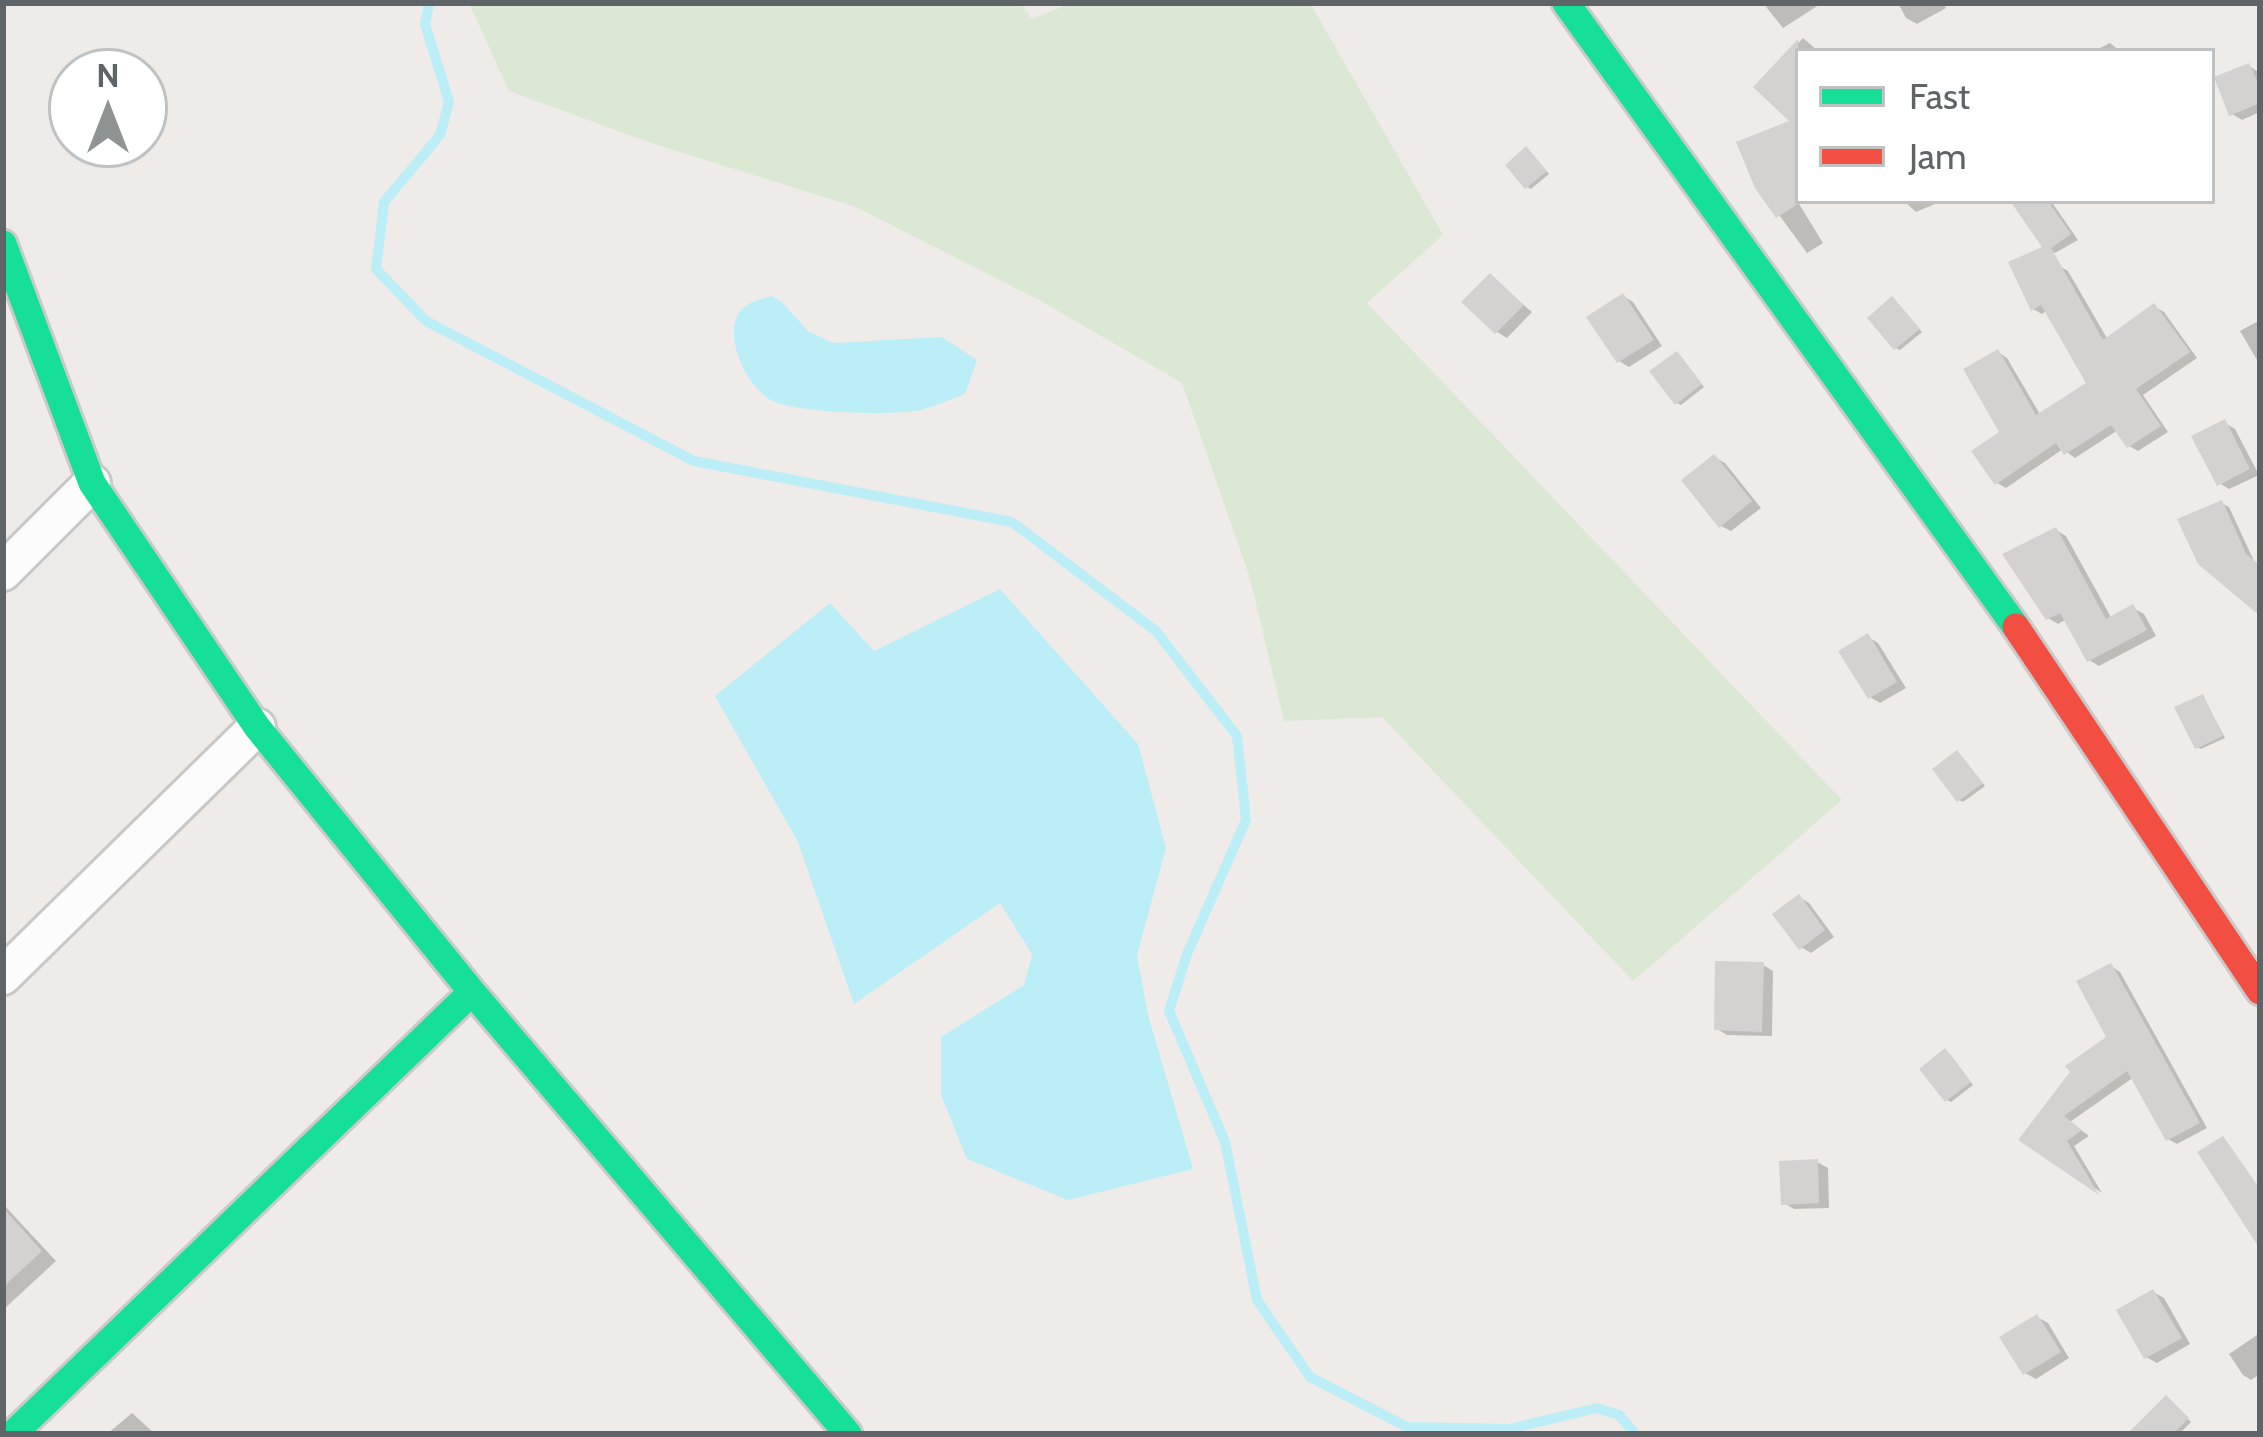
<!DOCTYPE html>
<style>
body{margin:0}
#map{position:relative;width:2263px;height:1437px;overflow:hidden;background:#eeebe8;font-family:Cabin,sans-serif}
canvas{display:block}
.frame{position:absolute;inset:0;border:6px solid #5e6467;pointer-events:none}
.legend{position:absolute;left:1795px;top:48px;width:420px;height:156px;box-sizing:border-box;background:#fff;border:3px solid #bfc1c2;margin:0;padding:15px 21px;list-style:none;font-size:36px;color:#5e6467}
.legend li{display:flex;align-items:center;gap:24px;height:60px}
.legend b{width:60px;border:3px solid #bfc1c2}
.north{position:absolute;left:48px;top:48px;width:120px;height:120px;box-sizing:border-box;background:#fff;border:3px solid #bfc1c2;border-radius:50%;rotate:0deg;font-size:33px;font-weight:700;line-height:48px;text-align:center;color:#5e6467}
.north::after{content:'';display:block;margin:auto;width:42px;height:54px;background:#909394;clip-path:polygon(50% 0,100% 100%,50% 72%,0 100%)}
</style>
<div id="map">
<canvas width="2263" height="1437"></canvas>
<div class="frame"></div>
<ul class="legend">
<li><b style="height:15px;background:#16e098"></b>Fast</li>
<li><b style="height:15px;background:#f24e42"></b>Jam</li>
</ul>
<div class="north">N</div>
</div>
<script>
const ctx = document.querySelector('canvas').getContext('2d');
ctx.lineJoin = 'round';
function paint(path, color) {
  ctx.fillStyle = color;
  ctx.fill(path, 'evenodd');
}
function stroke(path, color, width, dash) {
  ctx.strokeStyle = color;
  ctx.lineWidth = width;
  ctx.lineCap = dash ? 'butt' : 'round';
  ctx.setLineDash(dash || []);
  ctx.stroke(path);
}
paint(new Path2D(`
 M469,3H1021L1032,19L1072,3H1310L1443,235L1367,303L1842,800L1633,981L1382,717L1284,721L1250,578L1182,383L1041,301L856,207L648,142L509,91Z`), '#dbe9d4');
paint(new Path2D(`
 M772,296L782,302L808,331L833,343L942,337L977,360L965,394C951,399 936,406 921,410C895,416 796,413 773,401C748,390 723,337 739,313C746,302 761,299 772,296Z
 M1000,589L1138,744L1166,848L1137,955L1148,1015L1193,1169L1068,1200L967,1159L941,1095V1037L1024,985L1032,954L1000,903L854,1004L798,842L715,696L830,603L874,651Z`), '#bceef8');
paint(new Path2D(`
 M1763,3H1822L1783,28Z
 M1898,3H1943L1946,8L1917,24L1906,18Z
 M1803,38L1818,51H1798V103L1779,64Z
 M2110,43L2120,51H2094Z
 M2249,66L2260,73V112L2242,120L2232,114Z
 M1798,130V179L1788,186L1823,243L1807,253L1758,186Z
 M1530,152L1549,174L1531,189L1527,187Z
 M1904,201H1942L1916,212Z
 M2014,201H2051L2078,240L2055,253L2046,248Z
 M2059,266L2068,271L2108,340L2155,307L2164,312L2197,358L2143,395L2168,432L2138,451L2129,446L2118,430L2075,458L2063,449L2006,488L1997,483L2003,433L1998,352L2007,358L2041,416L2091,384L2048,310L2042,314L2033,309Z
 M1490,277L1532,312L1507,338L1497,332Z
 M1623,296L1633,302L1662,346L1629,367L1619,361Z
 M1896,302L1922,332L1900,350L1896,348Z
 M2260,320V365L2240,331Z
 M1681,357L1704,387L1681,405L1677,403Z
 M2225,423L2235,429L2259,475L2229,489L2219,483Z
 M1714,457L1725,463L1761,508L1731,531L1721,526Z
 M2221,503L2229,507L2254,561L2260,567V610Z
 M2056,530L2066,536L2112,619L2133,608L2144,614L2156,636L2099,666L2089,660L2067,619L2058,624L2048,618Z
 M1868,637L1878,643L1906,688L1880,703L1870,697Z
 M2203,697L2225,738L2201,749L2197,747Z
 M1958,753L1985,786L1963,802L1959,800Z
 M1799,897L1809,903L1834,937L1811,953L1801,947Z
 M1763,965L1773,971L1772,1036L1727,1035L1717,1029Z
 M2111,966L2120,972L2207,1128L2177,1144L2168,1139L2134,1077L2070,1122L2089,1136L2074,1146L2102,1193L2022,1139L2110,1038Z
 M1950,1054L1973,1085L1951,1102L1947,1100Z
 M1817,1162L1828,1168L1829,1208L1794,1209L1784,1203Z
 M3,1204L56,1261L3,1310Z
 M2153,1292L2164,1298L2190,1344L2157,1363L2146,1357Z
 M2037,1317L2048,1323L2069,1358L2036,1379L2025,1373Z
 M2260,1333V1374L2251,1380L2243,1375L2229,1354Z
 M2170,1401L2191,1422L2179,1434H2149Z
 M132,1413L155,1434H107Z`), '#0003');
stroke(new Path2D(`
 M429,3L425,24L449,102L440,135L384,202L376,269L426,321L694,461L1012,522L1156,631L1237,736L1246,820L1187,954L1169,1011L1225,1142L1257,1300L1310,1377L1407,1427L1509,1429L1597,1408L1619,1415L1635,1434`), '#bceef8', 10);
paint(new Path2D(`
 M1798,39V204L1776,218L1755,188L1736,142L1789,121L1753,87Z
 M2249,63L2260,87V103L2229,116L2214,77Z
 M1526,146L1547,171L1525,189L1505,165Z
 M2010,201H2048L2071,234L2051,248L2103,340L2154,303L2190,352L2136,389L2161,426L2127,448L2111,425L2064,455L2056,443L1995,485L1971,451L1999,432L1963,369L1998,349L2036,415L2086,383L2041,305L2031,311L2008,262L2042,247Z
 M1490,273L1524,305L1495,334L1461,302Z
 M1623,293L1654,340L1617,363L1586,317Z
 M1892,296L1920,329L1894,350L1867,318Z
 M1677,351L1702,384L1675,405L1649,371Z
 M2225,419L2250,469L2217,486L2191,436Z
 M1714,454L1752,501L1719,528L1681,480Z
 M2222,500L2246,554L2260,565V616L2198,564L2177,519Z
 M2056,527L2106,619L2133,604L2147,630L2087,662L2060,613L2046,620L2002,554Z
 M1868,633L1897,682L1868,699L1838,651Z
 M2203,694L2223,736L2195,749L2174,707Z
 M1957,750L1983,783L1957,802L1932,769Z
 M1799,894L1825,930L1799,950L1772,914Z
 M1715,961L1764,962L1762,1032L1714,1030Z
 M2111,963L2200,1123L2166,1141L2127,1071L2064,1116L2082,1130L2067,1141L2099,1195L2018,1140L2070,1072L2065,1066L2106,1037L2076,981Z
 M1945,1048L1971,1082L1945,1102L1919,1069Z
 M2223,1136L2260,1189V1249L2197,1152Z
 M1818,1159L1819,1203L1781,1205L1779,1161Z
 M3,1208L42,1251L3,1287Z
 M2153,1289L2182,1338L2144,1359L2116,1310Z
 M2037,1314L2061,1352L2023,1375L1999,1337Z
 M2166,1395L2189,1418L2173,1434H2127Z`), '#d4d2d1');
const street = new Path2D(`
 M3,572L92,483
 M3,976L257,727`);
const fast = new Path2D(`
 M1566,3L2016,627
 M3,244L92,483L257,727L472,992L848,1434
 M13,1434L472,992`);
const jam = new Path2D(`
 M2016,627L2260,991`);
stroke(street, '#c7c8c7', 42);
stroke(fast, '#cacaca', 33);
stroke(jam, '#cacaca', 33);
stroke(street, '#fcfcfc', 36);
stroke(fast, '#16e098', 27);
stroke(jam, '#f24e42', 27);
</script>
